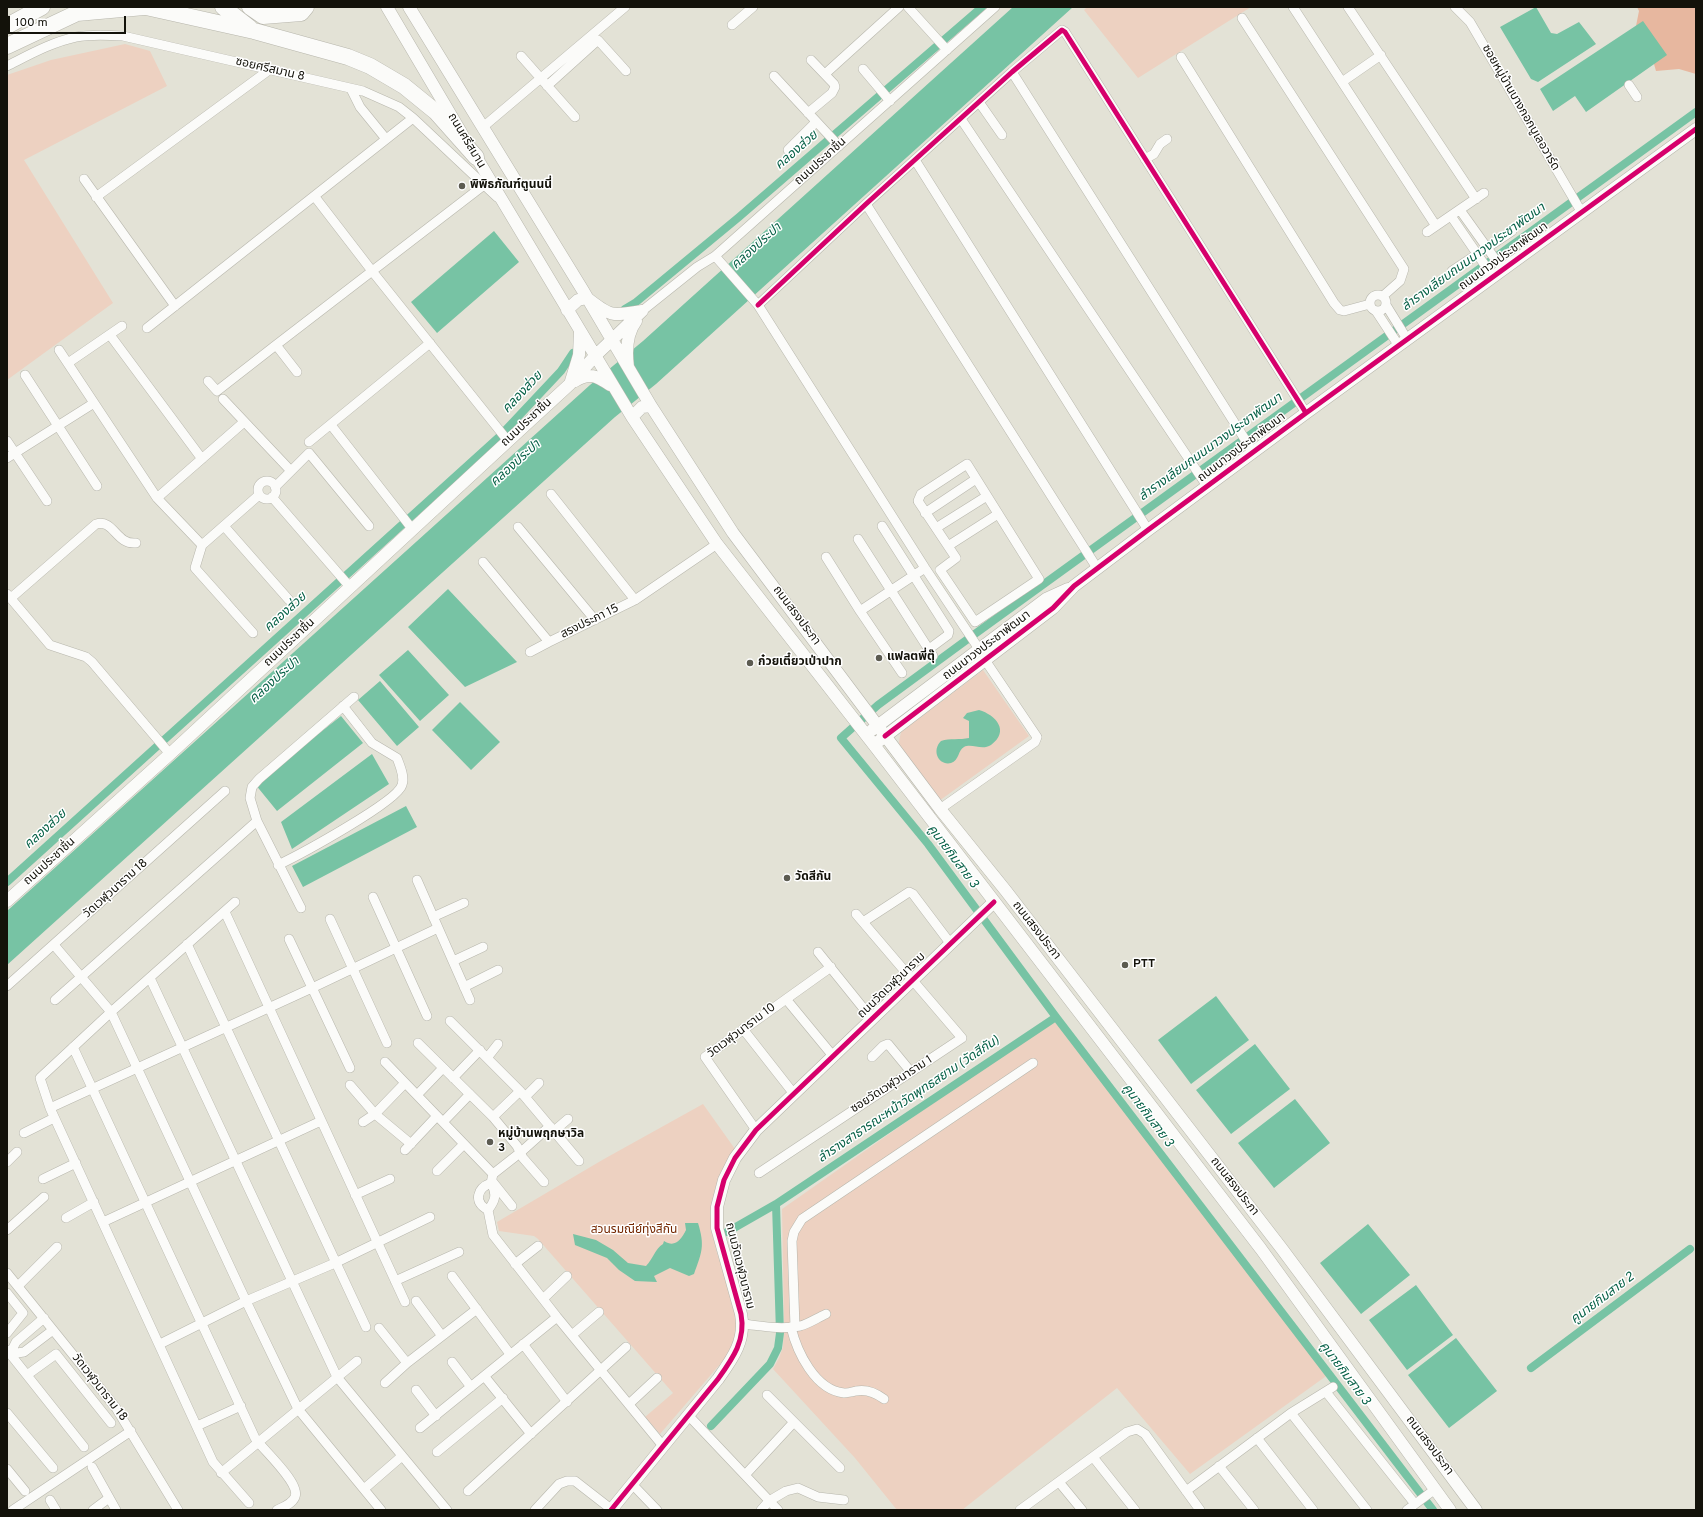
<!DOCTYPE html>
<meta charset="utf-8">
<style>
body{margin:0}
#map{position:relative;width:1703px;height:1517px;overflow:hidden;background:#e3e2d6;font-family:Overpass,sans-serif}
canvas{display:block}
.frame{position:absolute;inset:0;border:8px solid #13120a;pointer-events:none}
.scale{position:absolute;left:8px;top:16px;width:118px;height:18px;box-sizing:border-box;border:2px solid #13120a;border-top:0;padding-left:5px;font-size:12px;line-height:14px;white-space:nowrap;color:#13120a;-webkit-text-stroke:3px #fff;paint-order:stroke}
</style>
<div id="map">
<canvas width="1703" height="1517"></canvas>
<div class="frame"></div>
<div class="scale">100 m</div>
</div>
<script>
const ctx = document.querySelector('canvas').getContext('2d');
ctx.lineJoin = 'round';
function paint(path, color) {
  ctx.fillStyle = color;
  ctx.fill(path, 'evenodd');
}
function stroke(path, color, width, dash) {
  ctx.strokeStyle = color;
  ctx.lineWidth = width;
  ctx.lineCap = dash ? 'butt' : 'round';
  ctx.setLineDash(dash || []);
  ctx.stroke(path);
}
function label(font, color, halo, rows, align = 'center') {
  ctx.font = font + ' Overpass,"Noto Sans Thai",sans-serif';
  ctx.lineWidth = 3;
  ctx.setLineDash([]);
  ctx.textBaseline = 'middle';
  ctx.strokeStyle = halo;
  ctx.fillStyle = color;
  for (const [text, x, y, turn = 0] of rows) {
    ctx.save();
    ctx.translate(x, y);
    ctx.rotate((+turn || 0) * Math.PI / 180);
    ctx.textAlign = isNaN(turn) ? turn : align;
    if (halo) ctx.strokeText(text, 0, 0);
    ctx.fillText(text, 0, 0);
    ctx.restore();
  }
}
paint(new Path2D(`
 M1087,7H1251L1138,78L1084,10Z
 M125,44L150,51L167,86L24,160L113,303L7,380V75L51,60Z
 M983,670L1029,736L939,801L898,746L901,732Z
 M1056,1017L1329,1374L1190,1474L1117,1388L962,1510H897L855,1458L773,1369L779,1358L783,1347L784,1321L782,1209Z
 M703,1104L735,1149L716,1186L710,1212L712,1232L717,1253L735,1304L738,1332L728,1355L660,1434L645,1417L673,1393L538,1239L534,1236L499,1231L497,1222L604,1159Z`), '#edd1c1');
paint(new Path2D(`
 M1637,7H1696V74L1679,69L1656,71L1654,64L1636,26L1639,11Z`), '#e7b79f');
paint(new Path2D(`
 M1013,7H1073L656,384L615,417L7,965V911L590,385L643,341Z
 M1536,7L1551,33L1557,34L1579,22L1596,44L1538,82L1531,79L1500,27Z
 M1643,21L1667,55L1586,112L1575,96L1553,111L1540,89Z
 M494,231L519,262L437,333L411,302Z
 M448,589L517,662L465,687L408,627Z
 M408,650L449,695L420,721L379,675Z
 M380,681L419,727L397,746L358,700Z
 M460,702L500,742L471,770L432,730Z
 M979,710C996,715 1010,731 991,745C982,751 972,743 964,747C958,750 959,761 951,763C939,766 931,751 941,741C950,738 960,740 969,738V721L963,718L967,713Z
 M341,716L363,743L277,811L255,784Z
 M372,754L389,784L292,849L281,822Z
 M406,806L417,827L303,887L292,866Z
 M1216,996L1249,1040L1191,1084L1158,1040Z
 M1255,1044L1290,1089L1231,1134L1196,1090Z
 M1295,1099L1330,1143L1274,1188L1238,1143Z
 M685,1223H698C705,1246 702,1252 694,1274L689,1276L670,1268L654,1276L657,1282L635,1281L619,1270L607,1258L575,1245L573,1234L596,1240L613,1250L628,1263L646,1266C653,1259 655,1249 663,1244L664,1241C675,1248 681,1240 686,1230Z
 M1368,1224L1410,1275L1361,1314L1320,1263Z
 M1416,1285L1453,1335L1407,1370L1369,1320Z
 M1456,1338L1497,1391L1449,1428L1408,1375Z`), '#77c3a4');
stroke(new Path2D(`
 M625,309L635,303L739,217L982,7
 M7,882L499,437L561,371L573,353
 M727,1232L776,1204
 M1531,1368L1690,1249
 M711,1426L770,1364L778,1348L780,1333L776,1204L1056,1017
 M1433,1510L1056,1017L928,844L841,738L878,705L961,644L1696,112`), '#77c3a4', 8);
const street = new Path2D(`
 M908,7L947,50
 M1293,7L1436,226
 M1348,7L1476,199
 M1455,7L1470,22L1582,213
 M1242,18L1404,269L1400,281L1383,296
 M732,25L753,7
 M521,56L575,117
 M1181,57L1334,303L1340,310L1344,311L1370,304
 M7,66C29,55 52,42 76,37C91,34 108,35 123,36L363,91L399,107L413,118L497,197
 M863,69L890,101
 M1012,72L1253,452
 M825,74L899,7
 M774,76L839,146
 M1342,82L1381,55
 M1629,85L1637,97
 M547,86L598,40L626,71
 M351,89L360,107L386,139
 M979,102L1002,135
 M808,113L832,93L835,87L834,84L811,60
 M961,119L1207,486
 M483,127L625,7
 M788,150L816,122
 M1145,159L1154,154L1160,144L1167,139
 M915,160L1148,530
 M84,179L175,306
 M96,197L269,70
 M315,197L372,271L508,441
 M866,204L1097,568
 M1460,210L1503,270
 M1451,216L1493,277
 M1427,232L1484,193
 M715,256L758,305L925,568L979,649
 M1452,271L1512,231
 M1370 303a8 8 0 1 1 16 0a8 8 0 1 1-16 0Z
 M758,305L866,204L1012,72L1062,30L1065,32L1306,413
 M1386,305L1407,339
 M642,311L697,267L715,256L995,7
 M1376,311L1399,346
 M147,328L413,118
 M110,335L202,459
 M59,350L157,498L202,545
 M68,363L122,326
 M297,372L276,345L484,185
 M25,375L97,486
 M208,381L217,391L276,345
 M223,399L291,471
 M331,425L413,530
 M7,441L47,501
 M309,442L430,343
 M7,458L94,403
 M967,464L1039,579L975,622L940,570L956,558L918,501L921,494Z
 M258 490a9 9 0 1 1 18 0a9 9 0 1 1-18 0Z
 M275,487L309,453L369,526
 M551,494L635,600
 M272,497L350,587
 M157,498L244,422
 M925,513L976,479
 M224,526L289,600
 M882,526L949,631L948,635L929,649
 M518,527L595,620
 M936,528L987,496
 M858,539L933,656
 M948,546L998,514
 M826,557L860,611
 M483,562L549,642L635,600L717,544
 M7,594L50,645L86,657L92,662L170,754
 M11,598L96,524C114,519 116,545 136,543
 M253,633L195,568L202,545L259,495
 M530,652L549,642
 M902,673L860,611L925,568
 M940,809L1035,742L1037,737L985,660
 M278,865C299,855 397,802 402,785C405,777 400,766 397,758L372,743L343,706
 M417,880L470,1000
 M373,897L427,1016
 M235,902L111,1012L40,1078L50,1108L213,1462L249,1503
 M301,908L257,821L250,798L252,787L259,779L354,697
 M225,912L405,1302
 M433,917L464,903
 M330,919L387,1043
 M863,922L909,892L913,894L950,943
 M289,939L350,1068
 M187,944L366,1327
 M54,945L111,1012L246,1301L298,1409L381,1510
 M818,952L872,1019
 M453,961L483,947
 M150,978L337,1377L447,1510
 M7,986L225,791
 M464,987L498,970
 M786,999L833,1056
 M55,1000L257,821
 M450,1021L520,1091L579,1161
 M743,1029L794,1094
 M418,1043L493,1117L517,1146L523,1158L544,1182
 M73,1047L255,1438C263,1450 301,1483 295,1497C292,1504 283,1507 277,1510
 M872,1057L883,1046L888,1044L911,1072
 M487,1058L498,1044
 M385,1062L493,1174L491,1183C477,1188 473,1202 488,1210L493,1235L557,1317L663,1446
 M453,1078L480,1050
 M350,1085L375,1114L411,1144
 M417,1095L443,1068
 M525,1097L539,1083
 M50,1108L312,988L438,928
 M493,1117L520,1091
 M363,1122L375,1114L405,1083
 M443,1122L470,1094
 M756,1130L705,1057L831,967
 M554,1131L568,1119
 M24,1133L54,1118
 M405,1150L437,1116
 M7,1162L17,1152
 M437,1171L464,1144
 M759,1173L962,1038L856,914
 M493,1174L521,1152L550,1126
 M43,1179L76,1163
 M492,1181L512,1206
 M355,1195L390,1179
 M488,1210C495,1201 497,1195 492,1185
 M66,1218L94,1202
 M103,1222L321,1121
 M7,1230L44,1197
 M515,1264L538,1246
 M7,1273L116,1408L178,1510
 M452,1276L510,1354
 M395,1281L459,1252
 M18,1286L57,1247
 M7,1293L23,1313L7,1333
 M543,1299L567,1276
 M416,1301L442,1336
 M44,1318L16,1342L10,1354L24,1352L53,1330
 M743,1324C762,1326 780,1330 800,1326C808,1324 817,1318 826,1314
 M791,1327C797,1352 815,1390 844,1393C848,1393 852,1392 856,1391C866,1389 876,1393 884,1399
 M795,1327L792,1241L794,1232L802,1219L1033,1063
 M379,1328L407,1363
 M572,1335L599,1312
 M160,1344L246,1301L335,1263L430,1217
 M523,1344L567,1402
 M7,1350L84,1447
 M452,1362L471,1387
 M27,1375L56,1354L111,1423
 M485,1377L531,1434
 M385,1383L407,1363L477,1309
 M416,1390L436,1416
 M1326,1392L1415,1504
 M767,1395L840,1468
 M629,1404L657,1378
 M7,1413L53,1468
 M1291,1413L1367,1510
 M688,1415L778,1510
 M197,1426L241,1406
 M420,1428L557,1317
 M1257,1438L1313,1510
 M437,1452L503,1398
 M1093,1457L1135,1510
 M1219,1466L1254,1510
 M92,1467L116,1510
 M7,1469L25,1491
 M221,1473L357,1361
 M745,1475L794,1422
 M1059,1482L1082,1510
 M632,1484L657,1510
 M364,1489L402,1456
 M468,1491L626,1347
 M1186,1491L1291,1413L1333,1387
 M50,1500L56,1510
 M13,1510L131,1431
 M93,1510L109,1498
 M535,1510L559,1484L567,1481H575L611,1509
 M761,1510L769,1501L786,1491L798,1488L818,1497L844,1500
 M1020,1510L1127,1432L1137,1429L1145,1434L1200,1510
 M1407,1510L1434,1490`);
const secondary = new Path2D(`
 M387,7L462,134
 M409,7L582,289L651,406L733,533L940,809L1006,891L1282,1249L1476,1510
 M472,150L632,417L717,544L874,745L1261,1249L1450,1510
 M567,310L578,300L587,298C611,317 612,316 642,311
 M628,367C626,351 626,334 636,321
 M571,381L579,355L580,332
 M575,381C590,372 596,376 610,385
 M632,417L642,407L651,406
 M872,730L1046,599L1068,589
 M879,741L1053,608L1074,586L1148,530L1306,413L1696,129
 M7,901L170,754L508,441L570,384L595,356L642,311
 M611,1510L718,1379C733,1358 746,1340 741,1314L717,1228V1207L724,1180L735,1158L756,1130L994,902`);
const highway = new Path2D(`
 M146,7L254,31L348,57L370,66L404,86L436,112L476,157
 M223,7L250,28
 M250,7L263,16L301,13L306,7
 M7,26L42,7
 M7,46L77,13L144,7`);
stroke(street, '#b7b6ac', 10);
stroke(secondary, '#b7b6ac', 13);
stroke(highway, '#b7b6ac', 17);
stroke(street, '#fbfbf9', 9);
stroke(secondary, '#fbfbf9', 12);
stroke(highway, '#fbfbf9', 16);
stroke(new Path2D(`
 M758,305L866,204L1012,72L1062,30L1065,32L1306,413
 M885,736L1053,608L1074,586L1148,530L1306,413L1696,129
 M611,1510L718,1379C733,1358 746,1340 741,1314L717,1228V1207L724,1180L735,1158L756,1130L994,902`), '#d6006c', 5);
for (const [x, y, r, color] of [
 [462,186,4,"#5c5b51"],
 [879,658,4,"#5c5b51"],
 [750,663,4,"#5c5b51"],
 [787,878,4,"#5c5b51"],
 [1125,965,4,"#5c5b51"],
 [490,1142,4,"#5c5b51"]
]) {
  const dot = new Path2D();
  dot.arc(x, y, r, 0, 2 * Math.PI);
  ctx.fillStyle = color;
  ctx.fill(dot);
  stroke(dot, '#fff', 1.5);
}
label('12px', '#13120a', '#fff', [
 ["ซอยศรีสมาน 8",270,70,13],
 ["ซอยหมู่บ้านบางกอกบูเลอวาร์ด",1520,108,60],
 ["ถนนศรีสมาน",466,141,59],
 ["ถนนประชาชื่น",821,162,-42],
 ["ถนนนาวงประชาพัฒนา",1504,257,-36],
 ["ถนนประชาชื่น",527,423,-43],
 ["ถนนนาวงประชาพัฒนา",1242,448,-37],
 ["ถนนสรงประภา",796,616,53],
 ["สรงประภา 15",590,622,-26],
 ["ถนนประชาชื่น",290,643,-43],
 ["ถนนนาวงประชาพัฒนา",987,646,-37],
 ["ถนนประชาชื่น",50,862,-42],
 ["วัดเวฬุวนาราม 18",116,889,-42],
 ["ถนนสรงประภา",1036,931,52],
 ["ถนนวัดเวฬุวนาราม",892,986,-44],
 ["วัดเวฬุวนาราม 10",742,1031,-37],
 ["ซอยวัดเวฬุวนาราม 1",892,1085,-33],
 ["ถนนสรงประภา",1234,1187,52],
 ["ถนนวัดเวฬุวนาราม",739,1266,76],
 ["วัดเวฬุวนาราม 18",99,1388,52],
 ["ถนนสรงประภา",1429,1446,53]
]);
label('bold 12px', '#13120a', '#fff', [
 ["พิพิธภัณฑ์ตูนนนี่",470,186],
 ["แฟลตพี่ตุ๊",887,658],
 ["ก๋วยเตี๋ยวเป่าปาก",758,663],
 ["วัดสีกัน",795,878],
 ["PTT",1133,965],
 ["หมู่บ้านพฤกษาวิล",498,1135],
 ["3",498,1149]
], 'left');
label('12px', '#742700', '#fff', [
 ["สวนรมณีย์ทุ่งสีกัน",634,1231]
]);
label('italic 13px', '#076147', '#fff', [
 ["คลองส่วย",797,151,-41],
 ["คลองประปา",757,247,-42],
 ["ลำรางเลียบถนนนาวงประชาพัฒนา",1474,258,-36],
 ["คลองส่วย",523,393,-47],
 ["ลำรางเลียบถนนนาวงประชาพัฒนา",1211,448,-36],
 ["คลองประปา",516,464,-42],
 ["คลองส่วย",286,613,-42],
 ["คลองประปา",275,681,-42],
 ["คลองส่วย",46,830,-42],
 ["คูนายกิมสาย 3",952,857,53],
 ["ลำรางสาธารณะหน้าวัดพุทธสยาม (วัดสีกัน)",909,1100,-34],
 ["คูนายกิมสาย 3",1147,1116,53],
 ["คูนายกิมสาย 2",1603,1299,-37],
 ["คูนายกิมสาย 3",1344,1374,53]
]);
</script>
